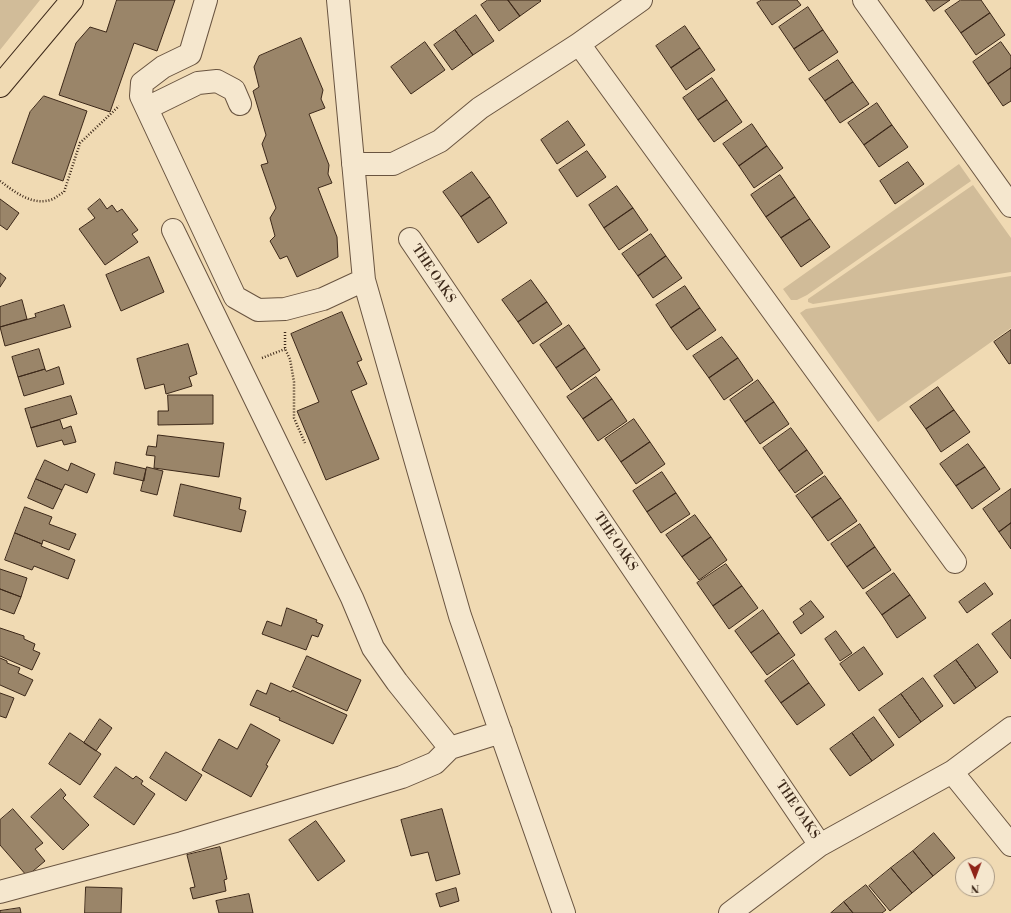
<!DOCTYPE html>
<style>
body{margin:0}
#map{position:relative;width:1011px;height:913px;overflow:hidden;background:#f0dab3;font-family:"Libre Bodoni",serif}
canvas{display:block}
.north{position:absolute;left:955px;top:857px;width:40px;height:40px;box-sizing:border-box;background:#f5e7ce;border:1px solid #ab9b86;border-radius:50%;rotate:179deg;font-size:11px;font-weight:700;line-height:16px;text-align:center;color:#3c2819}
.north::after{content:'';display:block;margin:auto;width:14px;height:18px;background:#8f2418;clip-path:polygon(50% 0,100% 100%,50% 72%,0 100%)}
</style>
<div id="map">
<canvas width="1011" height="913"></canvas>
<div class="north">N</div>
</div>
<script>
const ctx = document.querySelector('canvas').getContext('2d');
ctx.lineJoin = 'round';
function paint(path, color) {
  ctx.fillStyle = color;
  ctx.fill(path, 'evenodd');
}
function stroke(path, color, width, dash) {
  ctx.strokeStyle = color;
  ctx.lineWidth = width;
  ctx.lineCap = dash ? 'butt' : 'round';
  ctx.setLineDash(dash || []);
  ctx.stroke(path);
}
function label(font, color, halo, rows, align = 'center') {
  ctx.font = font + ' "Libre Bodoni",serif';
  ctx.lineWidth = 3.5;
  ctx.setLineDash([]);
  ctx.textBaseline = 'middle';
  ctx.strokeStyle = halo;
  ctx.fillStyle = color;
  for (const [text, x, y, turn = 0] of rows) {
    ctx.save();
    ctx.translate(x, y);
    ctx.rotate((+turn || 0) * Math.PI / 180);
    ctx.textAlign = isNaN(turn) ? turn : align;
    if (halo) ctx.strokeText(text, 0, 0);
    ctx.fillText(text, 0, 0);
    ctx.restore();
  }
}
paint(new Path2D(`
 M0,0H40L0,50Z
 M959,164L971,181L807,295L797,300H791L783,289Z
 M973,185L1011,238V272L813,304L808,302V299Z
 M1011,276V328L878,422L800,313L806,309Z`), '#d1bc99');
const building = new Path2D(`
 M117,0H175L157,51L134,43L110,112L59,95L76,43L90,27L106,32Z
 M488,0H508L520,16L499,31L481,5Z
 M508,0H540L541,1L520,16Z
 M762,0H797L801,5L772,25L757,3Z
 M926,0H950L934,11Z
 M961,0H981L990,13L961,33L945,11Z
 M808,7L823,30L794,49L779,27Z
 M990,13L1005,35L976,55L961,33Z
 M476,15L494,41L473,55L455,30Z
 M685,26L700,48L671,68L656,46Z
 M455,30L473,55L452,70L434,45Z
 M823,30L838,52L809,71L794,49Z
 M301,38L323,90L321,99L325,108L309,114L329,165L328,174L332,183L318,188L337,237L338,257L297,277L287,256L280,259L270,241L275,236L270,218L276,208L261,165L268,163L262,144L266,135L253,91L259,87L254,67L259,56Z
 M425,42L445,70L411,94L391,67Z
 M1001,42L1011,56V68L988,84L973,62Z
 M700,48L715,70L686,90L671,68Z
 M838,60L853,82L825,101L809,79Z
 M1011,68V101L1003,106L988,84Z
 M712,78L727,100L698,120L683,98Z
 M853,82L869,104L840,123L825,101Z
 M44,96L87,111L63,181L12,163L30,112Z
 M727,100L742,122L714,142L698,120Z
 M877,103L892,125L864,145L848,123Z
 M568,121L585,145L557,164L541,140Z
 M752,124L767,146L739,166L723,144Z
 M892,125L908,147L879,167L864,145Z
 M767,146L783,168L754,188L739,166Z
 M587,151L606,177L577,197L559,170Z
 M908,162L924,184L895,204L880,181Z
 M472,172L490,197L461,217L443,192Z
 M780,175L795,197L766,217L751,195Z
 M617,186L633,208L604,228L589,205Z
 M490,197L507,223L478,243L461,217Z
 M795,197L810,219L781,238L766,217Z
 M0,199L19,213L7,230L0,225Z
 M100,199L107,209L112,205L117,212L122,209L138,230L132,234L138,242L105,265L79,229L95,218L88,209Z
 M633,208L648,230L619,250L604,228Z
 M810,219L830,247L801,267L781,238Z
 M651,234L666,256L638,276L622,254Z
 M666,256L682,278L653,298L638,276Z
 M149,257L164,292L121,311L106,275Z
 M0,273L6,278L0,287Z
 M531,280L547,302L518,322L502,300Z
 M685,286L700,308L671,328L656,305Z
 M22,300L27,319L0,327V307Z
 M547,302L562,324L533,344L518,322Z
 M64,305L71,327L5,346L0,327L36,317L35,314Z
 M700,308L716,330L687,350L671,328Z
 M342,312L362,360L357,362L367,384L351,391L379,459L326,480L297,411L319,402L291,334Z
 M569,325L585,348L556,368L540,345Z
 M1011,330V363L1009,364L994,342Z
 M722,337L738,358L709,378L693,356Z
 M188,344L197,374L189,377L192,386L166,394L164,384L145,389L137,359Z
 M585,348L600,370L571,390L556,368Z
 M39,349L45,369L18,377L12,357Z
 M738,358L753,380L724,400L709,378Z
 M59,367L64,384L24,396L18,377L45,369L46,371Z
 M596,377L612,399L583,419L567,397Z
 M758,380L774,402L745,422L730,400Z
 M938,387L954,410L926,429L910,407Z
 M168,395H213V424L158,425V411H168Z
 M71,396L77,414L31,428L25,409Z
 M612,399L627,421L598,441L583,419Z
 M774,402L789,424L760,444L745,422Z
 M954,410L970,432L941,452L926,429Z
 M634,419L650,442L621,462L605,439Z
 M60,420L63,429L71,426L76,442L64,445L62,440L37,447L31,428Z
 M791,428L807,450L779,471L763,448Z
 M158,435L224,443L219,477L154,468L155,456L146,455L148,446L156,447Z
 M650,442L665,464L636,484L621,462Z
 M968,444L985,467L956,486L940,464Z
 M807,450L823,473L795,493L779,471Z
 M45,460L68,471L71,463L95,474L87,493L65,484L62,490L36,479Z
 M116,462L146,469L144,481L114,474Z
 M147,467L163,471L157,495L141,491Z
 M985,467L1000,489L972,509L956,486Z
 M662,472L676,493L647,512L633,491Z
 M825,476L841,498L812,518L796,496Z
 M36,479L62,490L53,509L28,498Z
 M181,484L241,498L239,509L246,511L241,532L174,516Z
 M1011,489V523L999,532L983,509Z
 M676,493L690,514L661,533L647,512Z
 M841,498L857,521L828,541L812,518Z
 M25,507L52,517L49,524L76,534L69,550L43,540L42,544L15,533Z
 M695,515L711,537L682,557L666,535Z
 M1011,523V549L999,532Z
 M860,524L875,547L847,567L831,544Z
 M15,533L42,544L41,546L75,560L68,579L34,566L32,570L5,560Z
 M711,537L727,560L699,580L682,557Z
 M875,547L891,570L863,589L847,567Z
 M726,564L742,586L713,606L697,583Z
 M0,569L27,578L21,597L0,589Z
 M894,573L910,595L882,615L866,593Z
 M985,583L993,594L967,613L959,602Z
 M742,586L758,608L729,629L713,606Z
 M0,589L21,597L14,614L0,609Z
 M910,595L926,618L897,638L882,615Z
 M811,601L824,617L801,634L793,622L804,614L800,609Z
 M287,608L317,620L316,622L323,625L318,637L312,635L306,650L262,634L267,621L281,626Z
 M763,610L779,633L751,653L735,631Z
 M1011,620V659L992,634Z
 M0,628L24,636V639L35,644L33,650L40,653L32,670L0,656Z
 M836,631L852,653L840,661L825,639Z
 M779,633L795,655L767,675L751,653Z
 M978,644L998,672L976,688L956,660Z
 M864,647L883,674L859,691L840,664Z
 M307,656L361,680L347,711L293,687Z
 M0,658L7,661V663L20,668L18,673L33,680L25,696L0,685Z
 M793,660L809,683L781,703L765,681Z
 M956,660L976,688L954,704L934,676Z
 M923,678L943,706L921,722L901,694Z
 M271,683L291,692L292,690L347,715L333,744L279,720L280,718L250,705L257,690L266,694Z
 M809,683L825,705L797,725L781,703Z
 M0,693L14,698L6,718L0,716Z
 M901,694L921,722L899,738L879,710Z
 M874,717L894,745L872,761L852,733Z
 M100,719L112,728L96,751L84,743Z
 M251,724L280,740L266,765L268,766L251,797L202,770L219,739L237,749Z
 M70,733L101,754L80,785L49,764Z
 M852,733L872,761L850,776L830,749Z
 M166,752L202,775L186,801L150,778Z
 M116,767L133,779L136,776L143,781L141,784L155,794L134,825L94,797Z
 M61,789L66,795L63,798L89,825L63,850L31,817Z
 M13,809L43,843L35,849L45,861L27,876L0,845V820Z
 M442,809L460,874L436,881L428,852L411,856L401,820Z
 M316,821L345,861L318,881L289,840Z
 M934,833L955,858L933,876L913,851Z
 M220,847L227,879L224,880L226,891L193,899L190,888L195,887L187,855Z
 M913,851L933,876L912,893L891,868Z
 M891,868L912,893L890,911L869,886Z
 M866,885L886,910L882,913H853L844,902Z
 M86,887L122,888L121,913H85Z
 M456,888L459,901L440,907L436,894Z
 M249,894L253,913H219L216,901Z
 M844,902L853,913H831Z
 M20,908L21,913H0V911Z`);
paint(building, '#9a8569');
stroke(building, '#3c2819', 1);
const minor = new Path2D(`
 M206,0L190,54L163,67L142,83L141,96L235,297L258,310L285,309L323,299L364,280
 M338,0L364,280L460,616L564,913
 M864,0L1011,206
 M579,44L955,562
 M147,108L198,83L217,81L234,90L240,104
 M353,164H393L440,141L480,108L579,44L641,0
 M173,230L352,598L373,648L397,682L450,748
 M410,239L820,845
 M952,772L1011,845
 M0,892L182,843L402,777L435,763L450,748L501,732
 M730,913L820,845L952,772L1011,728`);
const major = new Path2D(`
 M0,86L72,0`);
stroke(minor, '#695440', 24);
stroke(major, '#3c2819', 24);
stroke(new Path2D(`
 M0,181C15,192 33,207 53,199C57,197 60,194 64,192L80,143L119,106
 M285,332V349L290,359L294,382V418L305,443
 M262,358L285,349`), '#3c2819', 2.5, [1, 2]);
stroke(minor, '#f5e7ce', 22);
stroke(major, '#f0dab3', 22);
label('13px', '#3c2819', '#f5e7ce', [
 ["THE OAKS",433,274,56],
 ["THE OAKS",615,542,56],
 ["THE OAKS",797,810,56]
]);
</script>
